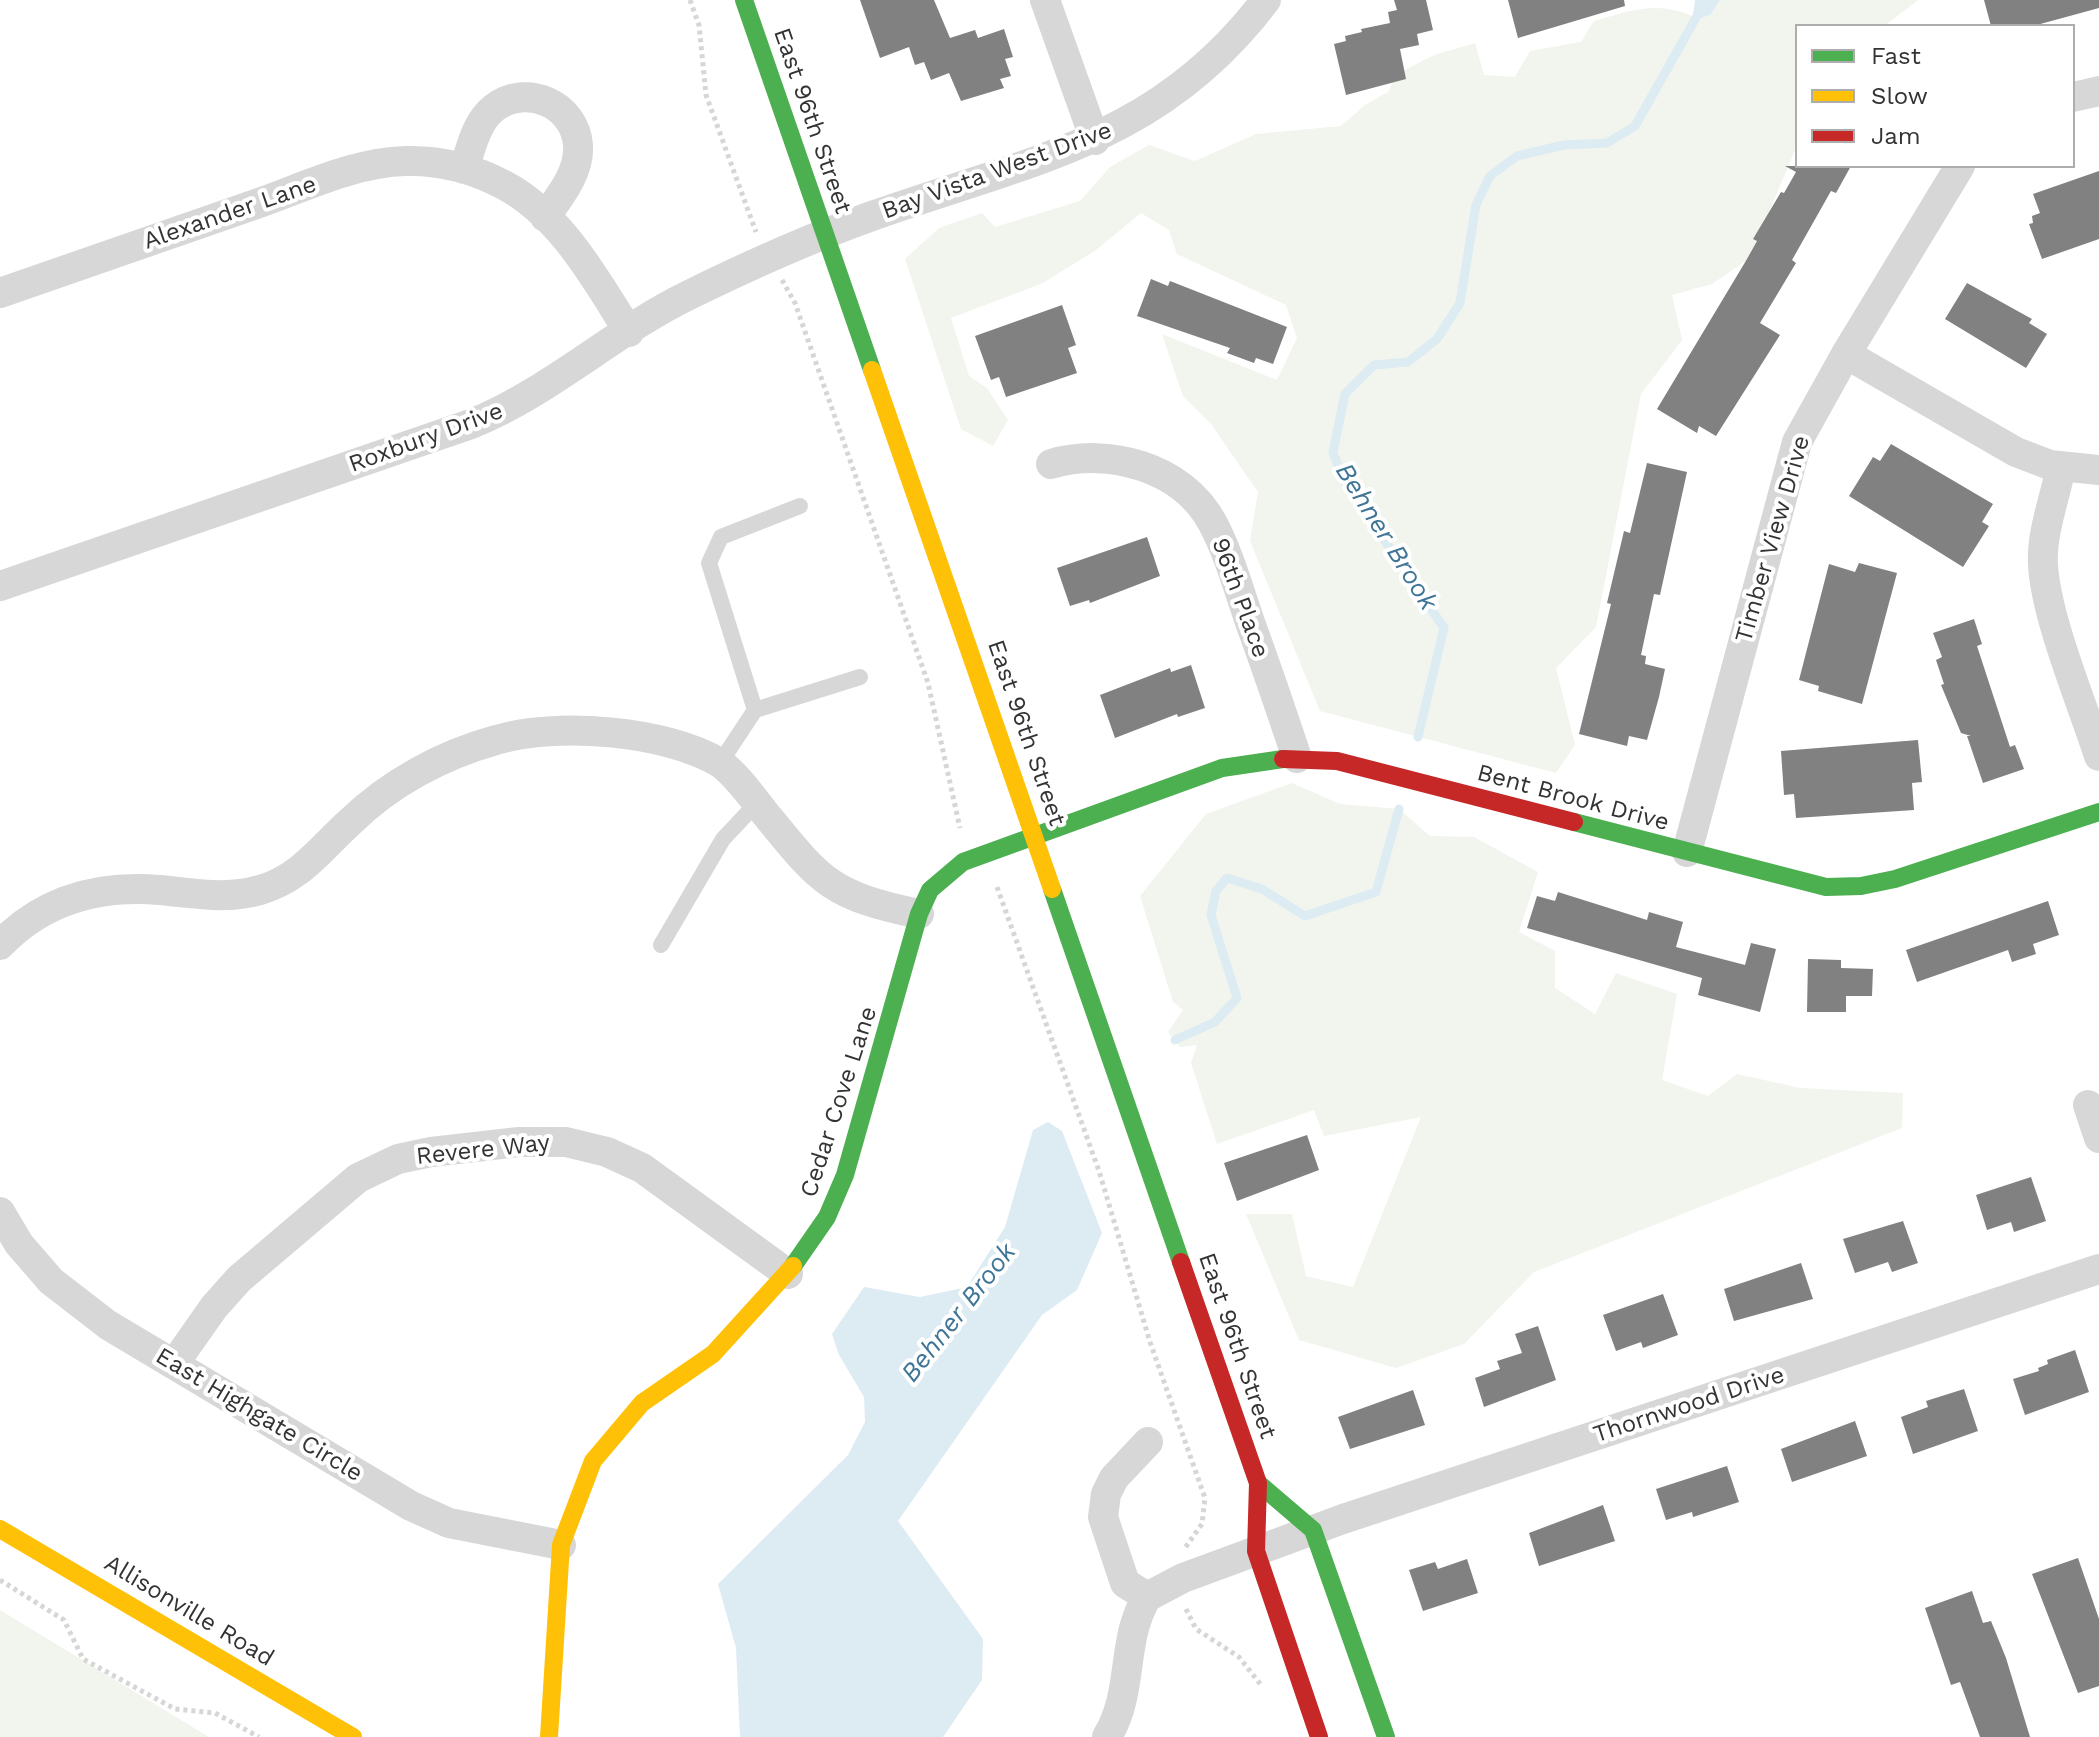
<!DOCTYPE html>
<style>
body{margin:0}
#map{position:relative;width:2099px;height:1737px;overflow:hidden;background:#fff;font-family:"Work Sans",sans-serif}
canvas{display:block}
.legend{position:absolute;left:1795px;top:24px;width:280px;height:144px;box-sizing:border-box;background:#fff;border:2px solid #adadad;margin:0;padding:10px 14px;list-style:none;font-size:24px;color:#333}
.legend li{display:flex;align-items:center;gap:16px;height:40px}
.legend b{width:40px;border:2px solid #adadad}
</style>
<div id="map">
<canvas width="2099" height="1737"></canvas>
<ul class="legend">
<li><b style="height:10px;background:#4caf50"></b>Fast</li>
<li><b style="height:10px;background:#ffc107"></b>Slow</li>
<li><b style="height:10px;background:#c62828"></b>Jam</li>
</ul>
</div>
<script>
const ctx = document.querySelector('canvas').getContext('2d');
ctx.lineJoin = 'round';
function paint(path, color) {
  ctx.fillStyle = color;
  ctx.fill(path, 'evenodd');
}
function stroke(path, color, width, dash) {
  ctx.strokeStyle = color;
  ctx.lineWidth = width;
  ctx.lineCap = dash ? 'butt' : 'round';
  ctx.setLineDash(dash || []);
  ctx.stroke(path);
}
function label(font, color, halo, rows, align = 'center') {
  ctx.font = font + ' "Work Sans",sans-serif';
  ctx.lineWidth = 8;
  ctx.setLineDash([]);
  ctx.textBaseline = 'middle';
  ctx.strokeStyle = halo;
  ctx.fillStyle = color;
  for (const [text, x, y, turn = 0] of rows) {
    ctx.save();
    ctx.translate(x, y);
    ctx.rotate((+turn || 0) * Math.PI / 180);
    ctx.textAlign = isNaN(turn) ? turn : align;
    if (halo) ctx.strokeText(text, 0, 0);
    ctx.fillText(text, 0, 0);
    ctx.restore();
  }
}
paint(new Path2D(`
 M1720,0H1918L1884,26H1797V145L1750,258L1712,284L1672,295L1682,340L1641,394L1596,627L1556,668L1575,745L1556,773L1320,711L1250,541L1258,492L1211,424L1183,396L1162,334L1277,380L1297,338L1286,305L1177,254L1169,230L1141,213L1096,250L1043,283L951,318L969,376L987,388L1008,420L993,446L961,429L905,259L939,228L982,213L995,227L1080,201L1110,167L1149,145L1195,161L1256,134L1341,126L1365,105L1388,92L1397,74L1434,55L1475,43L1484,75L1515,77L1530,51L1581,42L1594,21C1637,9 1658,0 1700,19L1711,14Z
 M1292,783L1340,804L1399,809L1430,836L1474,837L1538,872L1519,932L1555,951V988L1595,1014L1616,973L1677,994L1662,1080L1708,1096L1737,1074L1800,1088L1903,1093L1902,1128L1534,1272L1464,1344L1396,1368L1299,1340L1246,1214H1292L1306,1276L1353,1287L1421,1117L1324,1136L1314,1110L1217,1144L1191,1063L1197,1045L1180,1047L1168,1032L1183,1010L1173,1002L1140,896L1206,814Z
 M0,1610L209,1737H0Z`), '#f1f5ed');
paint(new Path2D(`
 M1695,0H1720L1711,14L1700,19L1693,15Z
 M1048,1122L1062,1131L1102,1233L1077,1290L1042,1315L898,1521L983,1639L982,1680L943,1737H740L736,1648L718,1584L848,1455L865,1422L864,1397L839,1355L832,1334L864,1287L920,1297L967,1287L1005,1227L1033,1130Z`), '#ddebf3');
stroke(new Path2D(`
 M1418,737L1444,628L1343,479L1333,452L1345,394L1374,365L1408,362L1437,339L1460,303L1476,205L1490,176L1517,156L1564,145L1607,143L1635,126L1706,0
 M1175,1040L1215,1022L1237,998L1211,915L1216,891L1227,878L1262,889L1305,916L1376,892L1399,809`), '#ddebf3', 9);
paint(new Path2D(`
 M860,0H934L950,38L975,30L978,38L1004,29L1013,57L1005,59L1011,76L1000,79L1004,88L961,101L949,73L931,80L924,62L915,65L909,47L880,58Z
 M1394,0H1426L1433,30L1417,34L1419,45L1400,49L1406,79L1346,95L1334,44L1346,41L1345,36L1362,32L1361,29L1390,23L1388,12L1397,10Z
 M1508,0H1624L1625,6L1518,38Z
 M1984,0H2099V8L2033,26H1991Z
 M1785,166H1851L1836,193L1831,191L1792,260L1796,263L1760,323L1780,335L1716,436L1699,426L1697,433L1657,409L1747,259L1757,241L1753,239L1781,192L1784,193L1796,172Z
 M2099,171V239L2042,259L2029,224L2033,223L2032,216L2040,213L2033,194Z
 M1151,279L1168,286L1170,281L1287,327L1273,364L1256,358L1254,363L1227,353L1230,348L1137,316Z
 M1967,283L2032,319L2029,323L2047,334L2026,368L1945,319Z
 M1062,305L1076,345L1068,348L1077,373L1006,397L999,377L991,380L975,336Z
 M1891,444L1993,504L1982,522L1989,526L1963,567L1849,496L1873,457L1880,461Z
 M1647,463L1687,472L1660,595L1654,594L1641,655L1646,656L1645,664L1665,669L1659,697L1647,740L1629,736L1627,746L1579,734L1611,604L1607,603L1624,531L1630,533Z
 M1147,537L1160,576L1090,603L1089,600L1070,606L1057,568Z
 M1859,563L1897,573L1862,704L1818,691L1819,686L1799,680L1829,564L1855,572Z
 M1974,619L1982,644L1977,646L2010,747L2015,745L2024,769L1983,783L1967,736H1971L1961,733L1941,685L1944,684L1936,660L1942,657L1933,633Z
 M1191,665L1205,708L1178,717L1177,714L1115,738L1100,695L1170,668L1171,672Z
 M1918,740L1922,782L1912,783L1914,810L1796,818L1794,794L1784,795L1781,751Z
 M1558,892L1647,920L1649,912L1683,922L1676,947L1745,965L1751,943L1776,949L1760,1012L1698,995L1702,978L1527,928L1537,896L1555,901Z
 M2048,901L2059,935L2033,944L2036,954L2012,962L2008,950L1917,982L1906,950Z
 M1808,959L1841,960V968L1873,969L1872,996H1846V1012H1807Z
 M1307,1135L1319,1170L1237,1201L1224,1163Z
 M2031,1177L2046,1221L2014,1232L2011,1222L1987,1230L1976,1195Z
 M1903,1221L1918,1263L1892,1272L1888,1262L1855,1273L1843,1239Z
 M1801,1263L1813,1299L1734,1321L1724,1289Z
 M1663,1294L1678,1335L1643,1348L1641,1342L1616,1351L1603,1315Z
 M1538,1326L1556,1380L1484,1407L1475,1378L1500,1369L1497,1361L1522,1353L1515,1334Z
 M2075,1350L2089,1392L2025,1415L2013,1379L2039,1371L2038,1368L2048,1364L2047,1360Z
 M1964,1389L1978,1431L1913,1454L1901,1417L1928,1407L1926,1401Z
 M1413,1390L1425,1425L1350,1449L1338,1417Z
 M1855,1421L1867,1456L1792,1482L1781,1449Z
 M1727,1466L1739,1502L1693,1517L1692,1512L1666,1520L1656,1489Z
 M1603,1505L1615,1541L1539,1566L1529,1533Z
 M2078,1558L2099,1619V1686L2078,1693L2032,1574Z
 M1467,1559L1478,1593L1423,1611L1409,1570L1435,1562L1438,1569Z
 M1972,1591L1983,1623L1991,1621L2006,1658L2030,1737H1980L1960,1682L1951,1685L1925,1608Z`), '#818181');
stroke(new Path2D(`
 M690,0L699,25L706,95L756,232
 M782,280L795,303L928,683L960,828
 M997,887L1099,1171L1150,1342L1205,1498L1202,1524L1185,1548
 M0,1580L64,1620L83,1659L175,1709L215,1713L259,1737
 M1186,1609L1196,1629L1239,1657L1261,1685`), '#d6d6d6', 5, [4, 4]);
stroke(new Path2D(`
 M755,710L860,677
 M720,763L755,710L709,563L721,537L800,506
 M661,945L723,839L757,803`), '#d7d7d7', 16);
stroke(new Path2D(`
 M1045,0L1095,140
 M2073,97L2099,91
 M464,169C471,148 476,122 494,108C526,83 575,104 578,145C580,172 560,196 545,217
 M0,293C86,263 173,233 259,203C304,187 356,162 405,161C439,160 474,169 504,185C561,215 596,280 629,332
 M1846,354L2016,452L2050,465L2099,470
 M1051,464C1108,447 1182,467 1212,522C1229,553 1239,591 1251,625C1267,669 1282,713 1297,758
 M2061,467C2055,498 2041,533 2043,565C2046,618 2082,703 2099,756
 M0,586L471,424C550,392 613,332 689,295C748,266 810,238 872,216C1029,160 1159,142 1266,0
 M1687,852L1797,442L1846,354L1960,166
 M0,945C43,900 98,885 159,890C194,893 225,900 260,890C301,878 320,849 350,822C390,783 442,755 496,740C555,722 666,730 720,763C736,774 752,797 764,812C821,882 829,895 919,914
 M2088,1105L2099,1138
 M0,1212L19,1244L51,1281L108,1325L411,1506L449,1523L561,1545
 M174,1364L214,1307L239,1279L358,1178L398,1159L431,1152L519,1142H566L607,1152L642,1168L788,1274
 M1147,1597L1183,1578L1343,1519L2099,1269
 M1107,1737C1135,1690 1120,1642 1147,1597L1125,1583L1103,1517L1106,1494L1114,1478L1148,1442`), '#d7d7d7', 30);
stroke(new Path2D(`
 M744,0L872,370
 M1574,822L1826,887L1861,886L1895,879L2099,812
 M1052,889L1181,1262
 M793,1266L827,1217L845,1175L919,914L930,890L963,862L1222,768L1283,759
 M1258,1483L1313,1530L1386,1737`), '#4caf50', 18);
stroke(new Path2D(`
 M872,370L1052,889
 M0,1529L353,1737
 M549,1737L561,1545L593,1461L642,1403L713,1354L793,1266`), '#ffc107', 18);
stroke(new Path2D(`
 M1283,759L1337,761L1574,822
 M1181,1262L1258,1483L1256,1551L1319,1737`), '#c62828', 18);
label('24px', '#333', '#fff', [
 ["East 96th Street",812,121,71],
 ["Bay Vista West Drive",997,171,-20],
 ["Alexander Lane",230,213,-19],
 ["Roxbury Drive",426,438,-20],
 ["Timber View Drive",1773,539,-74],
 ["96th Place",1240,598,70],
 ["East 96th Street",1026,733,71],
 ["Bent Brook Drive",1573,798,15],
 ["Cedar Cove Lane",839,1102,-72],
 ["Revere Way",483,1150,-6],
 ["East 96th Street",1237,1346,71],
 ["Thornwood Drive",1689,1405,-18],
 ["East Highgate Circle",259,1415,31],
 ["Allisonville Road",189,1611,31]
]);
label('italic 26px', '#3f7597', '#fff', [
 ["Behner Brook",1386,537,58],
 ["Behner Brook",959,1313,-52]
]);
</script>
